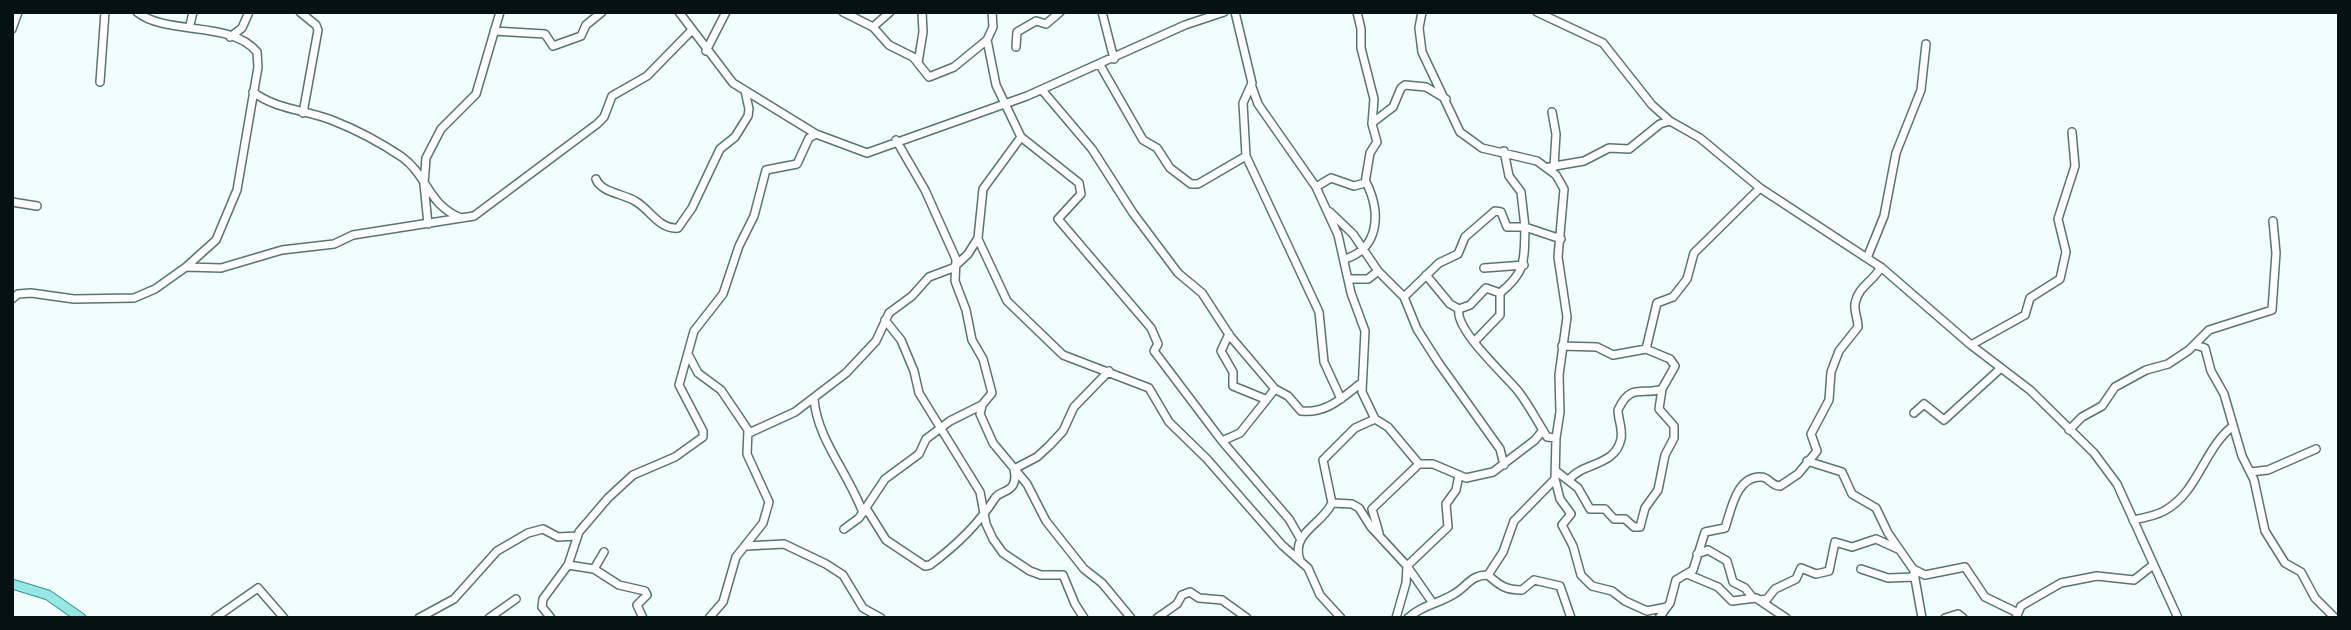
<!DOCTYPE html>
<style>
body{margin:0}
#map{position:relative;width:2351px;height:630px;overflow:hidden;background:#f1fefd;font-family:Helvetica,sans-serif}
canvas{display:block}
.frame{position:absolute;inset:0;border:14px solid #061111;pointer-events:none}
</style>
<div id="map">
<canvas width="2351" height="630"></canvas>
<div class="frame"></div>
</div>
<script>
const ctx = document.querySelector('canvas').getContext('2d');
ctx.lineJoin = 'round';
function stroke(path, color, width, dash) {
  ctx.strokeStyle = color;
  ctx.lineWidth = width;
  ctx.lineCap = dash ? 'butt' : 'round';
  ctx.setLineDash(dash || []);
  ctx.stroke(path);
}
const minor = new Path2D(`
 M137,12C167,36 231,20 257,52L258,67L237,190L216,240L186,267
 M300,12L316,25L318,30L303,113
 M679,12L733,83L816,134L867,153L1027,96L1185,25L1224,12
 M843,12L873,27L889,45L913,57L929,77L954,67L987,40
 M1102,12L1114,59
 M1235,12L1252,83L1243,103L1246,156L1319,312L1324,362L1341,399
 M1537,12L1603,43L1652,105L1670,121L1700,138L1760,188L1882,268L1971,345L2030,390L2094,453L2117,484L2178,618
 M190,25L193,12
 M873,27L890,12
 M12,29L18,12
 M494,31L545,34L553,46L581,36L586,25L602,12
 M230,37L242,28L249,12
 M1016,47L1017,32L1036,21L1046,24L1060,12
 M706,51L726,12
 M918,63L923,32L922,12
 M1100,65L1143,140L1157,148L1170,168L1191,184H1198L1246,156
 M100,82L105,12
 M1252,87L1258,104L1316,187L1338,235L1351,293L1365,331L1362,392L1375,419L1388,427L1419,464H1433L1466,478L1493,472L1535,440L1543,430
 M1042,90L1092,149L1133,213L1178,273L1202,293L1230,336L1275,389L1288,396L1301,411C1326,414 1342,398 1360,384
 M253,92C277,110 307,110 334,121C357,130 381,143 402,157C428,176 427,204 461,218
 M1552,112L1556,134L1554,167
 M1372,123L1393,107L1401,88L1405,85L1426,87L1446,99
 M1021,137L1079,183L1081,194L1058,219L1151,328L1158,344L1154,351L1222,441L1289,519L1300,538
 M1504,151L1509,176L1521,192L1525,227L1561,239
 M1549,167L1584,161L1609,148L1629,149L1660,124L1670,121
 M596,179C600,192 624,194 635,201C650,209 659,230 678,228L692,208L720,149L735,137L748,116L749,109L745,91
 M1316,187L1331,178L1354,186L1365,183L1370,153L1377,142L1372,124L1374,99L1361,48V29L1357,12
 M12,202L37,206
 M1330,212L1353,234L1378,271L1404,297L1417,329L1438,362L1500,449L1504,465
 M428,224L424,184L426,158L441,129L476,94L500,12
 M978,239L1007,301L1063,355L1149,388L1169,422L1207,459L1282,545L1308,568L1320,595L1341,618
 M1867,258L1884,216L1896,153L1921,90L1926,44
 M1345,259C1380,248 1381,212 1366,182
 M1484,268L1524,265
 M1426,275L1450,304L1459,309L1470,305L1486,288L1500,293
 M1349,279H1368L1378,271
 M1404,297L1439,263L1458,254L1465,237L1495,211L1501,212L1507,227H1525C1524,260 1527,271 1500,293V315L1475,341
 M12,299L18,294L31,293L74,299L134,298L155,289L186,267L221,268L282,250L334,244L353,235L474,216L597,124L604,117L612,96L647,76L692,30
 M1459,309C1454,329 1505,375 1518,391C1529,405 1537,421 1547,437L1556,438
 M885,320L901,340L914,371L919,393L980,492L986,524L993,539L1003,553L1030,571L1041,575H1063L1075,604L1084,618
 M1229,334L1221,351L1233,372V386L1265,399
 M1971,345L2025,315L2030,298L2060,279L2066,252L2058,219L2075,166L2072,132
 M2195,345L2205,348L2211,371L2224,394L2242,456L2254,480L2265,531L2285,563L2301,572L2315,598L2335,618
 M1562,346L1597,347L1613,355L1646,349L1670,359L1675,366L1662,389C1642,396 1631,382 1618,410C1618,420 1623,428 1621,439C1615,467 1582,462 1569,480
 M1646,349L1657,303L1673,297L1687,279L1694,253L1760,188
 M689,356L698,373L721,390L748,430L747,454L769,502L763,523L736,557L723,602L709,618
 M814,399C817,439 849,474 863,513
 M982,406L980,414L993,443L1027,484L1046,521L1084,569L1102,583L1131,618
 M1914,413L1924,404L1944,420L2001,368
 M2069,430L2082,417L2102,406L2115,387L2146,370L2168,364L2189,350L2209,330L2272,310L2276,253L2273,221
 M749,433L795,412L846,373L876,341L889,313L912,296L929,277L953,268L968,254L978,238L983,189L1021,137L996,85L987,40L993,27L992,12
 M1222,441L1240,433L1275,389
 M1807,461L1842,472L1852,494L1876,508L1888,533L1913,569L1925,575L1965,567L1985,597L2016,612
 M1556,471L1578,488L1590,509H1605L1614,519H1625L1634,527H1640L1645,508L1658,490L1665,455L1674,438V426L1659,409L1662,389
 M2250,472L2268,470L2316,449
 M1555,479L1560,499L1571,514L1562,525L1573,546L1581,575L1592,586L1612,591L1625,601L1647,611L1667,607
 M1332,503L1352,504L1359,508L1371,527L1407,566L1432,602
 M866,508L886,540L925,566L930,565C957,545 978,525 995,498C1000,491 1008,493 1013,485C1016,479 1015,475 1014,469L1037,457L1050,445L1063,431L1074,407L1109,371
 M2133,520C2143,518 2155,516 2164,511C2198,493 2204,448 2233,426
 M844,529L859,518L885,479L919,454L926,439L950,421L982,405L992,393L983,359L972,340L966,310L955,281L956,259L925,190L896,140
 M1379,533L1372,509L1419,464
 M746,546L784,544L826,564L843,575L863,608L881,618
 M1697,554L1708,550L1727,561L1733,582L1745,588L1753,598
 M1300,560C1290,533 1323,524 1332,503L1323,460L1355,428L1375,419
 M568,565L594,569L619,585L645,591L647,595L637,605L643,618
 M594,569L604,552
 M1861,569L1888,578L1915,577
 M1914,573L1922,618
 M1687,574L1718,587L1732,601L1756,598L1786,618
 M1488,575C1500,586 1506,590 1522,590L1534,580L1560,586L1571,618
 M1760,600L1767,599L1775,589L1796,579L1801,568L1816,574L1829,571L1835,542L1852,547L1876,539L1898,549
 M215,618L258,588L284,618
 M419,618L454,599L497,551L528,533L543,529L558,537L577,536
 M489,618L516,599
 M551,618L542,607L543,599L568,565L579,532L608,498L633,475L675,457L703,437V431L679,385L694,331L723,294L739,246L754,216L766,170L797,164L809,138L816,134
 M1157,618L1177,604L1182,595L1190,592L1199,598L1222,600L1247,618
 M1396,618L1406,583L1407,566L1448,527L1446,504L1456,490L1459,475
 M1408,618C1422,605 1438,604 1454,594C1468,586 1470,575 1488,575L1503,552L1514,521L1555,479L1556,438L1560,412L1559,375L1567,317L1558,257L1564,189L1556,175L1537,161L1482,148L1460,132L1422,52L1419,28L1422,12
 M1659,618L1670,603L1676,580L1693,570L1705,532L1725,528C1731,511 1736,476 1761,477C1769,477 1771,486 1780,486L1798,474L1817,451L1811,434L1829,400L1831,372L1839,351L1858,327C1858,319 1854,312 1855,304C1858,286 1873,282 1881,267
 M1945,618L1958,614L1963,618
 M2016,618L2021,606L2061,583L2097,576L2134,580L2153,565`);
const major = new Path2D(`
 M12,584L48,595L81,618`);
stroke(minor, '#577574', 10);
stroke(major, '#359390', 11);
stroke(minor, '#fff', 7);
stroke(major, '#95e8e5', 9);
</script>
